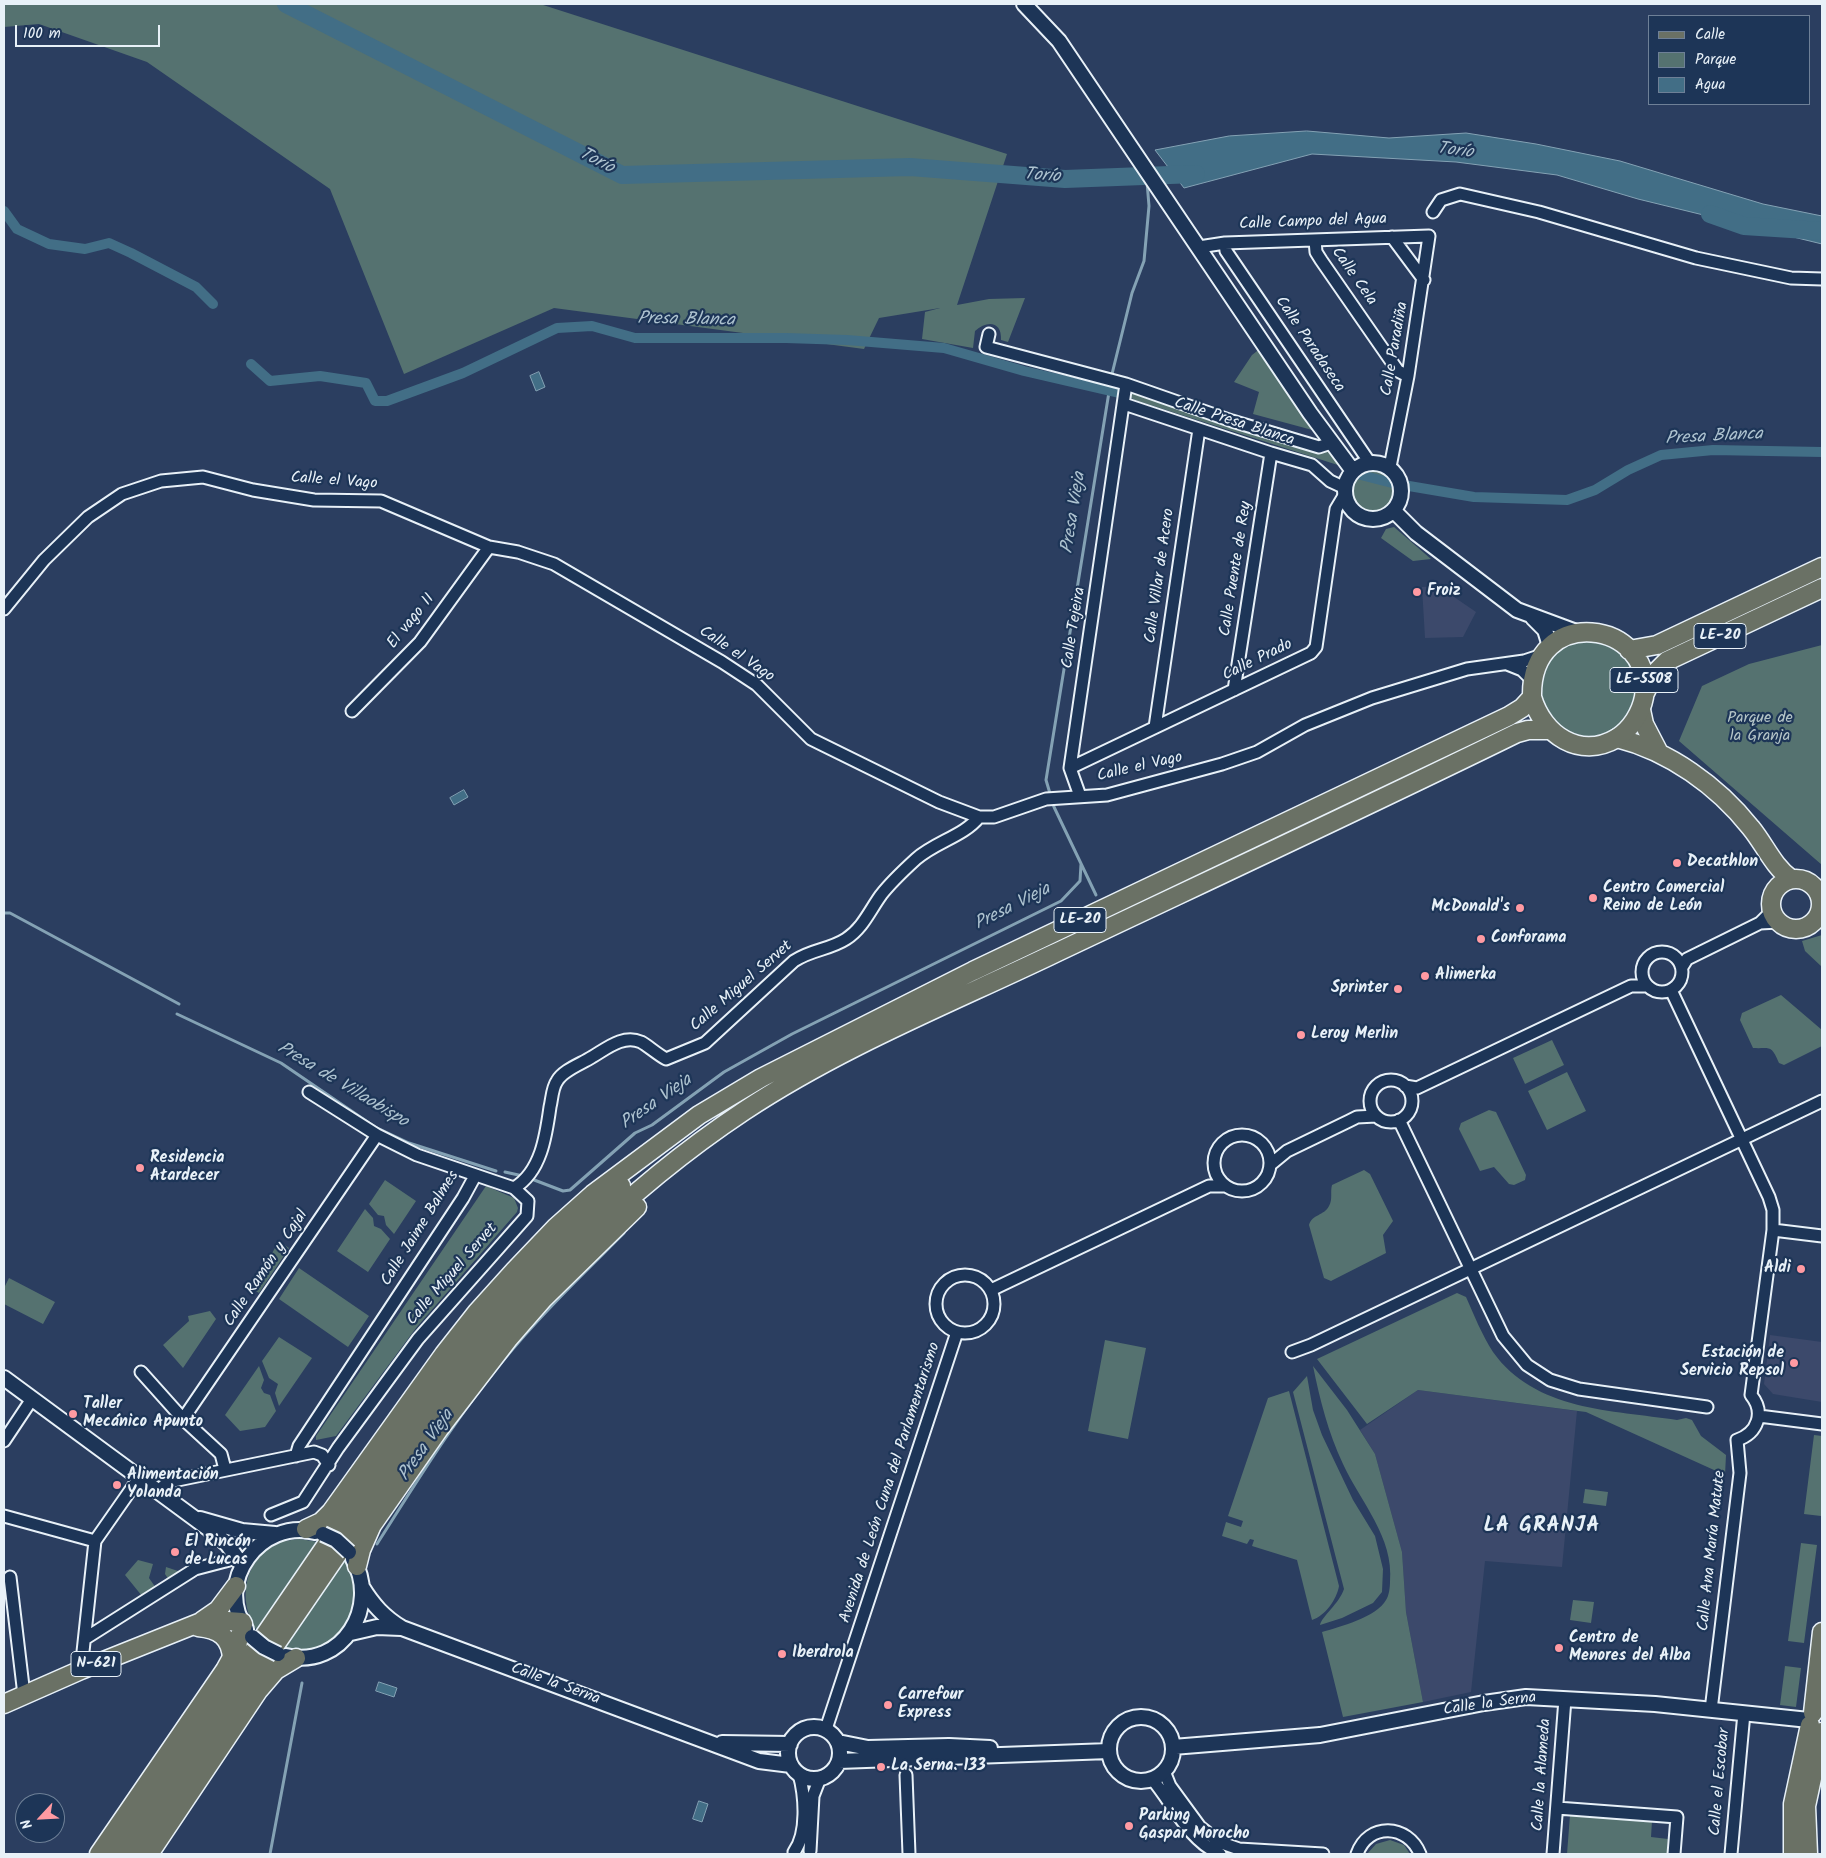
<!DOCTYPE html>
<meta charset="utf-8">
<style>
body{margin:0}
#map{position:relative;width:1826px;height:1858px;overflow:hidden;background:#2b3e60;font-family:Kalam,sans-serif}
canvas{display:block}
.frame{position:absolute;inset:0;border:5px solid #e8f1f8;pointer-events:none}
.legend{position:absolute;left:1648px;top:15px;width:162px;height:90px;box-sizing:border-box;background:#1d3557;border:1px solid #6e8097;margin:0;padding:6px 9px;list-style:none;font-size:15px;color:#e8f1f8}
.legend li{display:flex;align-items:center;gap:10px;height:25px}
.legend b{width:25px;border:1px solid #6e8097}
.north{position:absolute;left:15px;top:1793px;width:50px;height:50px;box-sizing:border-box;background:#1d3557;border:1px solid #6e8097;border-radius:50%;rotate:245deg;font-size:14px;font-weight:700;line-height:20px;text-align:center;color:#e8f1f8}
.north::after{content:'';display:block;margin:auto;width:18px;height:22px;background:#ff9aa2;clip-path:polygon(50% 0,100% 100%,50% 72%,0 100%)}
.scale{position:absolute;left:15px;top:25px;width:145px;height:22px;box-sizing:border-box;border:2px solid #e8f1f8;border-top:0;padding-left:6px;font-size:15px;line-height:18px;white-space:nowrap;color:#e8f1f8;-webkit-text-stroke:4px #1d3557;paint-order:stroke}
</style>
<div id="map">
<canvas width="1826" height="1858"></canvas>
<div class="frame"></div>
<ul class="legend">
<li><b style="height:6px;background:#6a7165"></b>Calle</li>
<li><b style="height:14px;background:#557270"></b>Parque</li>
<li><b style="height:14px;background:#426e86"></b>Agua</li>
</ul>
<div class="north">N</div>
<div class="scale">100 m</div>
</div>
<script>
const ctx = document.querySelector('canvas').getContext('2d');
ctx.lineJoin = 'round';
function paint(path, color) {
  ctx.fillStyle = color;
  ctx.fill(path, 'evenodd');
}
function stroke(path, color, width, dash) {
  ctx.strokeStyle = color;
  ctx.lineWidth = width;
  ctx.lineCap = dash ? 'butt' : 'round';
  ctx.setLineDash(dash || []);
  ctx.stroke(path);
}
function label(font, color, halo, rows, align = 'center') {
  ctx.font = font + ' Kalam,sans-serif';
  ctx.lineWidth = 4.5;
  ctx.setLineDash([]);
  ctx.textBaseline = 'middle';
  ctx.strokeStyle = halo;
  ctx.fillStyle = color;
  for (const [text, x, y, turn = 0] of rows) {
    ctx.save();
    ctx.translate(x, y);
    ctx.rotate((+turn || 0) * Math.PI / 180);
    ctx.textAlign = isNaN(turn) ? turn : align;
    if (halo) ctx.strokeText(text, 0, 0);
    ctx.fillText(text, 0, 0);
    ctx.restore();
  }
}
paint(new Path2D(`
 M1438,586L1476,612L1463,637L1425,638L1422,587Z
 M1770,1335L1822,1342V1402L1773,1394L1764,1384Z
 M1418,1390L1577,1411L1562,1567L1485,1561L1471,1692L1423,1702L1406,1612L1402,1552L1375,1454L1360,1430Z`), '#3c496b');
paint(new Path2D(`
 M4,4H540L1007,154L957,305L989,299L1025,298L1008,342L1001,340C1002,321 987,320 975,331L973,348L922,339L925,312L940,308L879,318L864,349L554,308L404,374L330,189L147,62L39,24L4,27Z
 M1261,348L1316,431L1253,414L1259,392L1234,382L1252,355Z
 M1132,389L1267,436L1326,452L1331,450L1344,467L1135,400L1131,398Z
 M1350 491a23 23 0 1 1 46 0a23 23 0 1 1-46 0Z
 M1394,527L1431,559L1413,561L1381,538L1386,529Z
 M1540 689a48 48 0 1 1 96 0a48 48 0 1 1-96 0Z
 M1822,645V865L1679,741L1702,686L1749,664Z
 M1822,935V967L1805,951L1802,941Z
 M1781,995L1822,1030V1046L1784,1065L1779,1063C1771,1044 1770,1049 1753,1048L1740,1020L1742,1013Z
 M1552,1040L1564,1065L1525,1084L1513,1058Z
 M1567,1072L1586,1111L1547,1130L1528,1091Z
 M1489,1110L1496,1112L1526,1175L1525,1180L1514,1185L1509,1184L1494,1167L1480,1171L1459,1129L1461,1123Z
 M1364,1170L1370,1174L1393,1221L1383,1235L1386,1253L1331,1281L1324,1278L1309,1225C1312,1214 1324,1216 1329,1206C1333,1199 1330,1192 1332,1185Z
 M385,1180L416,1201L394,1234L386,1225L384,1216L378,1215L369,1204Z
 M486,1186L514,1198L518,1208L517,1212L416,1328L336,1436L316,1440V1436Z
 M365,1209L373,1218L374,1226L381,1229L390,1239L368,1272L337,1251Z
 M279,1241L289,1248L259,1293L249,1287L260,1274Z
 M299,1268L369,1316L348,1347L279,1299Z
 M9,1278L55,1302L43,1324L4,1304V1288Z
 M1457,1293L1466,1297C1474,1315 1482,1335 1493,1352C1535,1411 1612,1410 1677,1420L1686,1418L1692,1420L1701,1436L1726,1455L1725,1475L1586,1412L1418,1390L1367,1424L1317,1359Z
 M210,1311L216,1319L183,1368L163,1345L189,1321L188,1316Z
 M279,1337L312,1358L279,1406L275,1393L278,1384L269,1378L262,1361Z
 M1105,1340L1146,1348L1128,1439L1088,1431Z
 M259,1366L264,1380L261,1388L264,1393L270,1395L276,1411L265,1427L240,1431L225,1415Z
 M1313,1366L1347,1410L1375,1454L1402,1552L1406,1612L1423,1702L1343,1717L1322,1632C1339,1627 1377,1617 1386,1600C1389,1596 1390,1587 1390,1582C1394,1537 1361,1503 1343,1464C1328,1432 1320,1400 1313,1366Z
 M1307,1376L1313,1410L1322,1435L1353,1500L1375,1536L1383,1569L1382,1592L1373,1603L1342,1618L1320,1625C1322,1616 1339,1604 1344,1589L1293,1392Z
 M1289,1391L1339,1586C1337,1599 1325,1616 1312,1620L1297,1560L1252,1546L1254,1540L1250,1539L1247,1544L1222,1536L1226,1522L1241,1527L1243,1521L1228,1516L1268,1398Z
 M1814,1435L1822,1436L1821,1516L1804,1514Z
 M1585,1489L1608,1492L1606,1506L1583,1503Z
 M300,1539L318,1542L258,1632C236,1602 243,1557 281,1542C286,1540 294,1540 300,1539Z
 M1801,1543L1817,1545L1804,1643L1788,1641Z
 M344,1559C374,1606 338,1666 281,1648Z
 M138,1560L153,1564L149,1578L156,1588L142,1596L125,1575Z
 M166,1567L181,1572L169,1580L165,1574Z
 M1573,1600L1594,1602L1591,1623L1570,1620Z
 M1785,1666L1801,1668L1796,1707L1780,1705Z
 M1570,1815L1652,1821L1651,1837L1668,1839L1667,1854H1567Z
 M1390,1840L1404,1845L1410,1854H1367L1376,1844Z`), '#557270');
const water = new Path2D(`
 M1307,131L1389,138L1466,133L1536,144L1620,161L1763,204L1822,216V244L1638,199L1557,175L1456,162L1312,154L1184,188L1155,150L1229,136Z
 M539,372L545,387L536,391L530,376Z
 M464,790L468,797L454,805L450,798Z
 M379,1682L397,1688L394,1697L376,1691Z
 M699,1801L708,1804L702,1822L693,1819Z`);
paint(water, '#426e86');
stroke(water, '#84a2b4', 1);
stroke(new Path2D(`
 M1112,374L1132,293L1144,261L1149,206L1147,182
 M1096,895L1054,807L1046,780L1109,392
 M4,913H10L179,1004
 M177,1014L281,1063L375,1127L409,1143L496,1171
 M505,1172L523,1176
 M529,1178L563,1191L570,1190L635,1133L652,1125L724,1072L792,1034L1061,901L1080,881L1081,864
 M377,1544C416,1483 455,1419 502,1362C539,1316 582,1275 624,1233
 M270,1854L302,1683`), '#84a2b4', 3);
stroke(new Path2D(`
 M4,211L17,229L49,244L85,249L109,243L131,253L196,287L213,304
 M251,364L270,381L320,376L366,383L375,401H387L463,373L557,328L592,326L635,338H786L847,340L944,348L1024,371L1119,393
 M1357,474L1396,484
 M1409,486L1474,497L1567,500L1595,490L1628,470L1661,455L1713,450L1822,452`), '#426e86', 10);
stroke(new Path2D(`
 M286,4L622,175L910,167L1065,179L1196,174
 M1710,214L1744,226L1822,231`), '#426e86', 18);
const minor = new Path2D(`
 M1433,212L1441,200L1460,194L1539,212L1696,258L1791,278L1822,279
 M1392,237L1424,280
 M1315,240L1316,252L1321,260L1398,371L1408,376
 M1225,243L1226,251L1370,463
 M1199,247L1225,243L1429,236L1408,376L1390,467
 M989,334L986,347L1126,384L1070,768L1080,796
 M1126,384L1232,421L1319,447L1331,443
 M1124,404L1271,453L1312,465L1330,481L1345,488
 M4,609L44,560L88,517L122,494L161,481L203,477L253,490L314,500L381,501L489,547L518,552L554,564L722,662L757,685L811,739L939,802L979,817H994L1046,799L1107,795L1222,764L1257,752L1305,725L1372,698L1467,669L1524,661L1542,655
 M1507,664L1522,670L1532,680
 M1234,690L1271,453
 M352,711L420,642L489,547
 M1155,727L1199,429
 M1070,768L1311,653L1316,647L1336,509L1345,494
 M1760,923L1778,922
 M1642 972a20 20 0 1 1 40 0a20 20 0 1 1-40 0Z
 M1682,967L1687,959L1760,923L1771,912
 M1671,990L1769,1197L1773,1210V1230L1751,1395C1765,1412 1758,1433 1737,1440L1740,1473L1711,1710
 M1370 1101a21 21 0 1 1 42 0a21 21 0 1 1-42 0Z
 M1405,1086L1417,1088L1631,986H1647
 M1399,1120L1503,1336L1527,1365L1550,1380L1579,1389L1707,1407
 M1214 1163a28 28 0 1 1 56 0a28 28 0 1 1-56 0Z
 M1270,1165L1287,1151L1349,1121L1357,1117L1376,1116
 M514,1188C541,1172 546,1136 550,1107C552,1099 552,1088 557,1081C563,1070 581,1064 592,1057C606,1049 623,1034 641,1042C647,1045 657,1054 666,1059L705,1043L794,961C812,949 829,950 846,939C863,928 870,910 881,895C891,882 904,870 916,859C935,842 964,836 979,817
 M1773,1230L1822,1236
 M936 1304a29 29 0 1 1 58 0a29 29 0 1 1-58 0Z
 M991,1290L1209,1186H1226
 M1292,1352L1311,1345L1822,1101
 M141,1372L183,1419L221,1454L225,1469
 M1759,1416L1822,1424
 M183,1419L377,1135
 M4,1441L32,1399
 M296,1456L299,1446L463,1198L475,1176
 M158,1491L168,1482L314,1452L322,1455L329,1465
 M271,1515L303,1502L338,1448L418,1339L527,1216L528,1201L514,1188L417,1155L377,1135L309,1092
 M4,1516L95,1541
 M10,1577L24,1695
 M86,1638L195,1569L237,1558L243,1559
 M81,1670L95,1541L139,1478
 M826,1729L957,1332
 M1164,1771L1170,1786L1200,1827L1219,1842L1239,1849L1323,1854
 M906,1775L909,1854
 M1152,1779C1173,1804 1189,1841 1220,1854
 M1557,1808L1677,1817L1674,1854
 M810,1851L813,1796L820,1778
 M794,1852C808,1833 805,1796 799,1774
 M1357,1854C1368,1822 1408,1824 1420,1854
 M1553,1854L1565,1699
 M1731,1854L1744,1713`);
const tertiary = new Path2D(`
 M1024,4L1059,41L1310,413L1353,471
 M1345 491a28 28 0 1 1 56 0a28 28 0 1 1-56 0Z
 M1394,511L1416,533L1517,610L1579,633
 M1533,618L1545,630L1550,646
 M4,1378L209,1529L227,1544L242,1565
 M200,1519L242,1531L275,1534
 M362,1587C373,1605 384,1617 402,1628L759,1761L791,1765
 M246,1629C213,1582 261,1518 315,1532
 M351,1633L377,1627L401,1628
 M286,1656C343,1669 380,1606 353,1559
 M1109 1749a32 32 0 1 1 64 0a32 32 0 1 1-64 0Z
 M788 1753a26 26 0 1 1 52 0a26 26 0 1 1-52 0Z
 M838,1742L868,1748L949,1746L990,1748
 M722,1743L790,1744
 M1173,1747L1320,1735L1484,1703L1526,1697L1655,1704L1809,1720
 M839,1761L1109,1751`);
const primary = new Path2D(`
 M1641,710L1644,724L1658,751
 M1617,738C1669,751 1718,786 1751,828C1765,845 1773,866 1791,879
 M1771 904a25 25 0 1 1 50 0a25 25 0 1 1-50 0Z
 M1813,1713L1822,1632
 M1793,1854V1804L1810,1725
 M1808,1854L1806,1806L1822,1732`);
const trunk = new Path2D(`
 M1629,650L1657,645L1822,567
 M1645,693L1654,674L1667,661L1822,588
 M306,1529L321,1522L331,1512L444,1354L477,1312L514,1271L556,1227L593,1194L699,1115L761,1078L973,971L1509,716L1522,708L1532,697C1530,602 1656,620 1644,697C1641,713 1631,729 1617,738C1580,760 1543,735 1532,697
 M357,1566L361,1550L372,1525L439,1429L509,1338L543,1299L637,1207
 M202,1621L218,1610L236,1586
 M198,1627C219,1629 231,1637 232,1659
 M4,1704L81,1670L201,1622L213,1620L242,1622
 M99,1854L225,1670L236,1650L243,1624
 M115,1854L416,1414C477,1331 543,1254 621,1186
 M132,1854L428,1422C516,1301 619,1194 744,1111C839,1048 946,1005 1049,956C1205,882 1362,809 1517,733L1528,730H1549
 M149,1854L258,1691L276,1670L296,1658`);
stroke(minor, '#e8f1f8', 15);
stroke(tertiary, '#e8f1f8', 18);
stroke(primary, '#e8f1f8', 21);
stroke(trunk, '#e8f1f8', 21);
stroke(minor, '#1d3557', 11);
stroke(tertiary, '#1d3557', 14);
stroke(primary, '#6a7165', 18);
stroke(trunk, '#6a7165', 18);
const tertiaryBridge = new Path2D(`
 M323,1534L336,1540L349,1552
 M252,1637L264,1647L278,1654`);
stroke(tertiaryBridge, '#e8f1f8', 18, []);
stroke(tertiaryBridge, '#1d3557', 14);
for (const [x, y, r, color] of [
 [1417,592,5,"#ff9aa2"],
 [1677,863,5,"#ff9aa2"],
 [1593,898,5,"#ff9aa2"],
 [1520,908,5,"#ff9aa2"],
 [1481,939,5,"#ff9aa2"],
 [1425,976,5,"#ff9aa2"],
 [1398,989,5,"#ff9aa2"],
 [1301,1035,5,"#ff9aa2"],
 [140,1168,5,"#ff9aa2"],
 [1801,1269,5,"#ff9aa2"],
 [1794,1363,5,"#ff9aa2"],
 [73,1414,5,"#ff9aa2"],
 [117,1485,5,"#ff9aa2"],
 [175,1552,5,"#ff9aa2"],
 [1559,1648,5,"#ff9aa2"],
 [782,1654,5,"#ff9aa2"],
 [888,1705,5,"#ff9aa2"],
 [881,1767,5,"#ff9aa2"],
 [1129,1826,5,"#ff9aa2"]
]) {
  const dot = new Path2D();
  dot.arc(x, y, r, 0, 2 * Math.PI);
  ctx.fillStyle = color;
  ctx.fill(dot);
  stroke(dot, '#1d3557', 2);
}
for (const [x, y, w] of [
 [1720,636,52],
 [1644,680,68],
 [1080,920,52],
 [96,1664,50]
]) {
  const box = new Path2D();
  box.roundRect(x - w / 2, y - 12.5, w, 25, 4);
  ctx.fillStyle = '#1d3557';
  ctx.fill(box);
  stroke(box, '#e8f1f8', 1);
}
label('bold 15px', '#e8f1f8', null, [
 ["LE-20",1720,636],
 ["LE-5508",1644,680],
 ["LE-20",1080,920],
 ["N-621",96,1664]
]);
label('16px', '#e8f1f8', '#1d3557', [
 ["Calle Campo del Agua",1313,223,-2],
 ["Calle Cela",1353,277,55],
 ["Calle Paradaseca",1309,345,56],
 ["Calle Paradiña",1396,349,-80],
 ["Calle Presa Blanca",1234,423,18],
 ["Calle el Vago",334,482,4],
 ["Calle Puente de Rey",1237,569,-81],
 ["Calle Villar de Acero",1161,576,-82],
 ["El vago II",412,622,-51],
 ["Calle Tejeira",1075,628,-81],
 ["Calle el Vago",736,655,34],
 ["Calle Prado",1258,661,-26],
 ["Calle el Vago",1140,768,-13],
 ["Calle Miguel Servet",742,987,-41],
 ["Calle Jaime Balmes",421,1229,-58],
 ["Calle Ramón y Cajal",267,1269,-56],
 ["Calle Miguel Servet",453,1275,-49],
 ["Avenida de León Cuna del Parlamentarismo",891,1483,-72],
 ["Calle Ana María Matute",1713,1551,-84],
 ["Calle la Serna",555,1685,20],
 ["Calle la Serna",1490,1705,-8],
 ["Calle la Alameda",1543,1775,-86],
 ["Calle el Escobar",1721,1782,-85]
]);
label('bold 16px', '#e8f1f8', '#1d3557', [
 ["Froiz",1427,592],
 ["Decathlon",1687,863],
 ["Centro Comercial",1603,889],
 ["Reino de León",1603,907],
 ["McDonald's",1510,908,"right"],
 ["Conforama",1491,939],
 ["Alimerka",1435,976],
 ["Sprinter",1388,989,"right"],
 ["Leroy Merlin",1311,1035],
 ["Residencia",150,1159],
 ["Atardecer",150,1177],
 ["Aldi",1791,1269,"right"],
 ["Estación de",1784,1354,"right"],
 ["Servicio Repsol",1784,1372,"right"],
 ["Taller",83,1405],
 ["Mecánico Apunto",83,1423],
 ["Alimentación",127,1476],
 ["Yolanda",127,1494],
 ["El Rincón",185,1543],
 ["de Lucas",185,1561],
 ["Centro de",1569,1639],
 ["Menores del Alba",1569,1657],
 ["Iberdrola",792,1654],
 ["Carrefour",898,1696],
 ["Express",898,1714],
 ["La Serna. 133",891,1767],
 ["Parking",1139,1817],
 ["Gaspar Morocho",1139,1835]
], 'left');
label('16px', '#b5c5c8', '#1d3557', [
 ["Parque de",1760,719],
 ["la Granja",1760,737]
]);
label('italic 18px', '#aec3d0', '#1d3557', [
 ["Torío",1455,152,7],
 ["Torío",596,162,27],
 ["Torío",1042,177,4],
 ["Presa Blanca",686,321,1],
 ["Presa Blanca",1714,438,-3],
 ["Presa Vieja",1075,513,-81],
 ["Presa Vieja",1013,908,-27],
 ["Presa de Villaobispo",342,1086,31],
 ["Presa Vieja",657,1103,-35],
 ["Presa Vieja",427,1446,-55]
]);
ctx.letterSpacing = '1px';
label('bold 21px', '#e8f1f8', '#1d3557', [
 ["LA GRANJA",1542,1527]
]);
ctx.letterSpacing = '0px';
</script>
